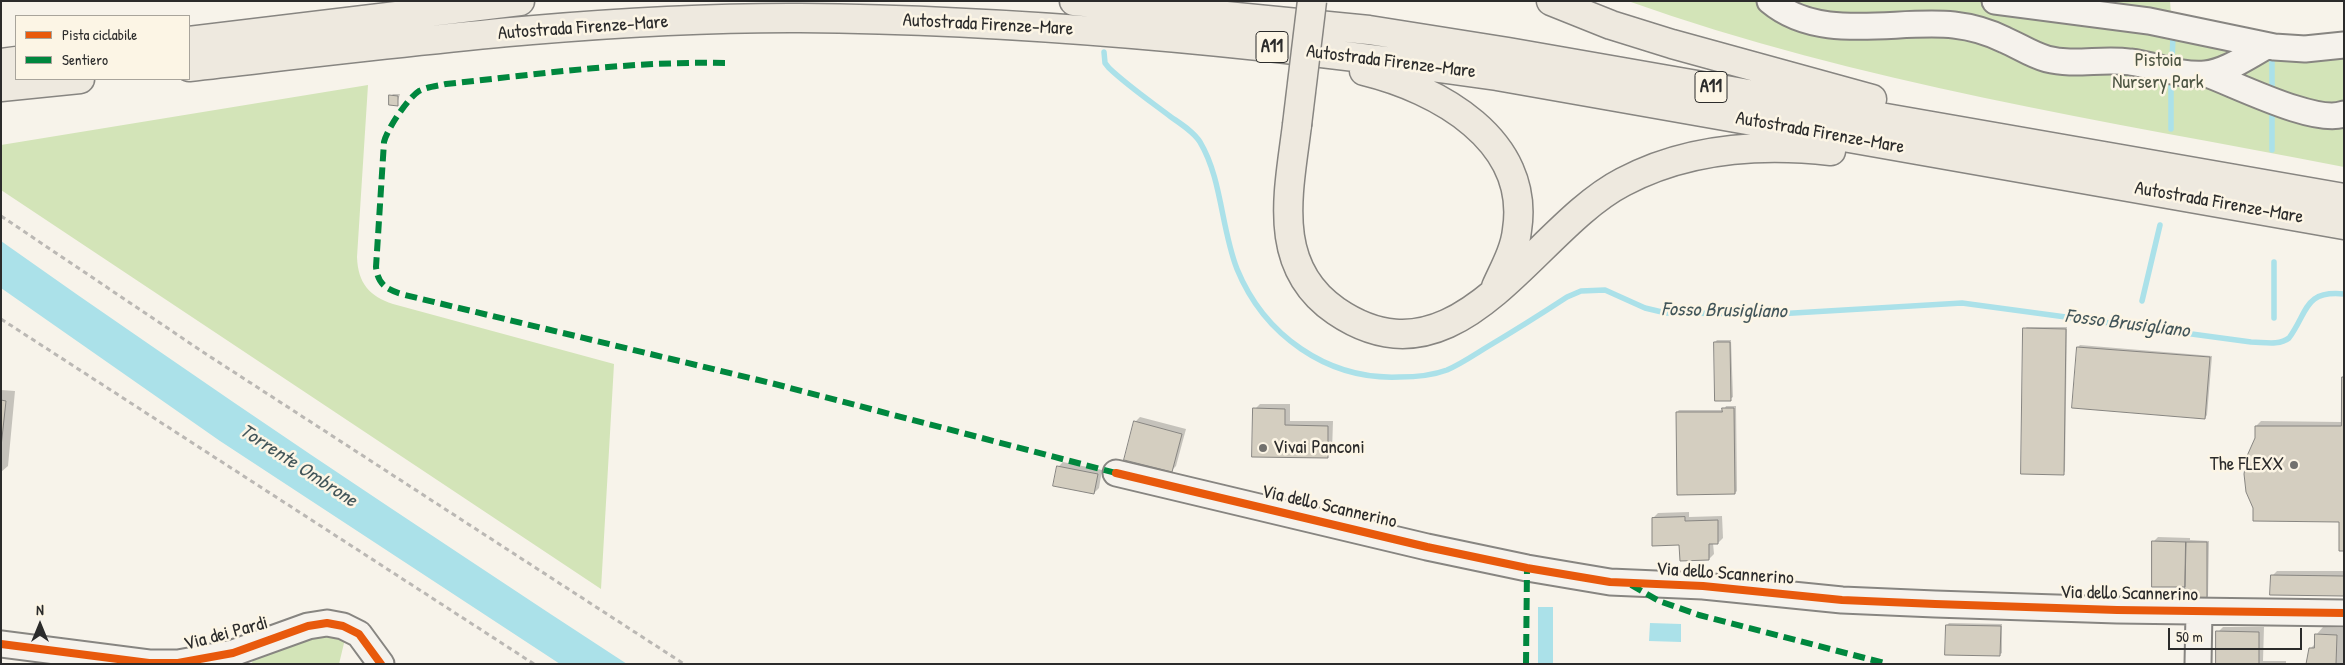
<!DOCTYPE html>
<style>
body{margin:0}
#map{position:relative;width:2345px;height:665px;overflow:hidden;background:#f7f3ea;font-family:"Patrick Hand",sans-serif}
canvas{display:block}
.frame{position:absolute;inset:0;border:2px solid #2b2b2b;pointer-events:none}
.legend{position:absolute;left:15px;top:15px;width:175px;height:65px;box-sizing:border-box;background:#fcf5e5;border:1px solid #a8a49b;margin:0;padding:6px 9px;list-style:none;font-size:15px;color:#2b2b2b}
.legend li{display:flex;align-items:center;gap:10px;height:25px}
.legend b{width:25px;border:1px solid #a8a49b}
.north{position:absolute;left:15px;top:600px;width:50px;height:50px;-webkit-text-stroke:4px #fcf5e5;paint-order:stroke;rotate:0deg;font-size:14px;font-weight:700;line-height:20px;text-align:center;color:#2b2b2b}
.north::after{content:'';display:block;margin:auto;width:18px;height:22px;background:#2b2b2b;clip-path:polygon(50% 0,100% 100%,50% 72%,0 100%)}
.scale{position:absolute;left:2168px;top:628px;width:134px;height:22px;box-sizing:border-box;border:2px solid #2b2b2b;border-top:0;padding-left:6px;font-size:15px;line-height:18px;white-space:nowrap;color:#2b2b2b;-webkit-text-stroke:4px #fcf5e5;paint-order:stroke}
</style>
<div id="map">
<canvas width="2345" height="665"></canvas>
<div class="frame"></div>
<ul class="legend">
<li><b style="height:6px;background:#e8590c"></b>Pista ciclabile</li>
<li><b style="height:6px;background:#00873e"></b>Sentiero</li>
</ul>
<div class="north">N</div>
<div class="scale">50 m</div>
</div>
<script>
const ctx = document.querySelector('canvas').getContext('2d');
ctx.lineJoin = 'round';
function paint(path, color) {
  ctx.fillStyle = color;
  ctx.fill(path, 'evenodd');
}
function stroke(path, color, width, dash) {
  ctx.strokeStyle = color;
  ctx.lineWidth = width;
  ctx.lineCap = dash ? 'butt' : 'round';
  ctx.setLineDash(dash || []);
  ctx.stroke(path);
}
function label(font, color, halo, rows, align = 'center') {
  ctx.font = font + ' "Patrick Hand",sans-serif';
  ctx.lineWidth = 5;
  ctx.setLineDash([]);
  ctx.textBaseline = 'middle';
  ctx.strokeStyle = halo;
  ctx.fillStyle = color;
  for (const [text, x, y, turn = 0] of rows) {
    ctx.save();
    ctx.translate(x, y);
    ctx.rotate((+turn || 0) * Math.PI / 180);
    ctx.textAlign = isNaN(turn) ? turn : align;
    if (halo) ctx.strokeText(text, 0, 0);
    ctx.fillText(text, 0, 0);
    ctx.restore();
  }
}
paint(new Path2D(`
 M1628,1H2170L2171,14L2280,42L2344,35V167C2103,120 1860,84 1628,1Z
 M368,85L357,257C358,283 369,296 393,304L614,364L601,589L1,190V145Z
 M330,634L345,639L339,664H252L253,657L305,637Z`), '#d3e4b8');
paint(new Path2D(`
 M1,241C206,386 416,526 627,664H560L220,441L1,288Z
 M1538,607H1553V664H1538Z
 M1650,623L1681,624V642L1649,641Z`), '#abe1e9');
paint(new Path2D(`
 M393,94H400L397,104L391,96Z
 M2027,327H2067L2065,471L2063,474L2024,329Z
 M1717,340H1731L1733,397L1730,399L1715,342Z
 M2080,345L2212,356L2207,415L2205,418L2078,347Z
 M2344,377V550L2341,521L2255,442L2256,426L2261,421L2342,422Z
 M1,390L15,391L8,466L1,472Z
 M1260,404H1290V421H1333L1332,452L1327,457L1255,409Z
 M1726,406H1736L1737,491L1735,493L1677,412L1679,410H1724Z
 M1140,417L1186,429L1176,466L1171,471L1135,422Z
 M1063,462L1102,470L1099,488L1094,493L1058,467Z
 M1689,512V517L1722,516L1723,538L1718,543H1713L1714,554L1709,559L1681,544L1653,518L1658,513Z
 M2158,537L2190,538V540L2209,541L2208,596L2206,598L2186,586H2153V542Z
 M2277,571H2344V594L2272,576Z
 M1949,623L2002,624V653L1999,655L1947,625Z
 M2223,627H2264L2263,661H2286V664H2217L2218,632Z
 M2323,627L2344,628V664H2307L2310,649L2316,643V635Z`), '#0003');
stroke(new Path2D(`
 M1104,52L1105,63L1109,68C1128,86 1150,101 1171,117C1181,124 1194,132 1200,142C1222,179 1221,228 1237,269C1264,335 1327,380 1399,377C1416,377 1431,376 1447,370C1461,364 1474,355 1487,347C1514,331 1541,314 1567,297L1581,291L1605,290L1645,308L1666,313L1777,314L1962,303L2251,342C2263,342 2279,346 2289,338C2308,312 2304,290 2344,294
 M2272,60V89
 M2172,61L2173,36
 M2272,107V150
 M2171,129V81
 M2142,301L2160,225
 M2274,318V262`), '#abe1e9', 5.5);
const building = new Path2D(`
 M389,95L398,96V106L389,105Z
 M2023,328L2066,329L2064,475L2021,474Z
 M1714,342H1730L1731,401H1715Z
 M2077,347L2210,357L2205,419L2072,408Z
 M2342,377H2344V551H2339V522L2253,521V508L2246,492L2244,474L2247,456L2255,438V426H2341Z
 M1,400L6,401L1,447Z
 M1253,408L1285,409V425L1328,426V458L1252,457Z
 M1722,408H1734L1735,494L1677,495L1676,412H1722Z
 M1134,421L1182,434L1172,472L1124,460Z
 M1057,466L1098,474L1094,494L1053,486Z
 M1685,517V521L1718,520V544H1709V560L1680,561L1679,545L1652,546V518Z
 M2152,541L2186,542L2185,587H2152Z
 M2186,542H2207V600L2185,599Z
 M2271,575L2344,576V596L2270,595Z
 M1946,625L2001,626L2000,656L1945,655Z
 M2216,631L2259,632V664H2216Z
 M2315,634L2337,635L2336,664H2306L2309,648H2314Z`);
paint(building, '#d4cec0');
stroke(building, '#878581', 1);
const minor = new Path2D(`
 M1770,1C1820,43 1895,19 1954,25C1972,27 1989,32 2005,40C2019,46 2032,55 2047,59C2074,66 2102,58 2130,62C2156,65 2178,76 2205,74C2226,72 2248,56 2267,46
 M1995,1L2149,21L2274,47L2305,49L2344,45
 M2207,74C2237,85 2316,125 2344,114
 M1116,473L1427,547L1527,568L1610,582L1703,586L1842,600L1935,604L2117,610L2344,613
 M1,644L149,663H178L233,653L308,626L327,623L343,626L359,634L381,664
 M2198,664L2199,612`);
const highway = new Path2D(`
 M1074,1L1369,30L1508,52L2344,198
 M1551,1L1611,25L1672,44L1872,99
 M189,41L520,1
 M1,63L16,61
 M189,67C392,44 595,17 800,18C1033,20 1267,43 1497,76L2344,225
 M1364,71C1438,89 1531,140 1517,230C1515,250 1504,269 1496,287
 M1,87L80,79
 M1297,125C1289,191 1270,266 1336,311C1458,394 1532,229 1623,182C1687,148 1760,143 1831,151`);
stroke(minor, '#878581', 29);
stroke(highway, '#878581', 31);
stroke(new Path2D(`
 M1,216L206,354L684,664
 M1,319L534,664`), '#bbb8b4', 3, [5, 4]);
stroke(minor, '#f5f2ec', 25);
stroke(highway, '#eee9df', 28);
const highwayBridge = new Path2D(`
 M1297,125L1312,1`);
stroke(highwayBridge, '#878581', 31, []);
stroke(highwayBridge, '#eee9df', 28);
stroke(new Path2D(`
 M725,63C631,61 539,74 446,84C437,86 427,87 419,91C408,98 387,129 384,142L376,267C378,286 388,290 405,295L771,383L1116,473
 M1631,585L1659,601L1699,615L1888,664
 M1526,664L1527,568`), '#00873e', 6, [12, 6]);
stroke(new Path2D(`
 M1116,473L1427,547L1527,568L1610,582L1703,586L1842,600L1935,604L2117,610L2344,613
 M1,644L149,663H178L233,653L308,626L327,623L343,626L359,634L381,664`), '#e8590c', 8);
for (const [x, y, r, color] of [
 [1263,448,5,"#72716e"],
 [2294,465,5,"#72716e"]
]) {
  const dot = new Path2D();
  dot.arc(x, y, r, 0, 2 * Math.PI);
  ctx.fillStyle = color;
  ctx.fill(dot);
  stroke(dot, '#fcf5e5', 2);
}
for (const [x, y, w] of [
 [1272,47,32],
 [1711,87,32]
]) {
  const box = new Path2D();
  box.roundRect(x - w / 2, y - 15.5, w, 31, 4);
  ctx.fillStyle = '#fcf5e5';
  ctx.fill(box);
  stroke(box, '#2b2b2b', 1);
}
label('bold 18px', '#2b2b2b', null, [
 ["A11",1272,47],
 ["A11",1711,87]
]);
label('19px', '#2b2b2b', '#fcf5e5', [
 ["Autostrada Firenze-Mare",988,25,3],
 ["Autostrada Firenze-Mare",583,28,-4],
 ["Autostrada Firenze-Mare",1391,62,7],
 ["Autostrada Firenze-Mare",1820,133,10],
 ["Autostrada Firenze-Mare",2219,203,10],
 ["Via dello Scannerino",1329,507,13],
 ["Via dello Scannerino",1725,574,4],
 ["Via dello Scannerino",2129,594,1],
 ["Via dei Pardi",226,634,-15]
]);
label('19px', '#4e5644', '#fcf5e5', [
 ["Pistoia",2158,61],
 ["Nursery Park",2158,83]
]);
label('19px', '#2b2b2b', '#fcf5e5', [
 ["Vivai Panconi",1273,448],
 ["The FLEXX",2284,465,"right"]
], 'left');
label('italic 20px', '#43565a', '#fcf5e5', [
 ["Fosso Brusigliano",1724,311,1],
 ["Fosso Brusigliano",2127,324,7],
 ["Torrente Ombrone",298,466,33]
]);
</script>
